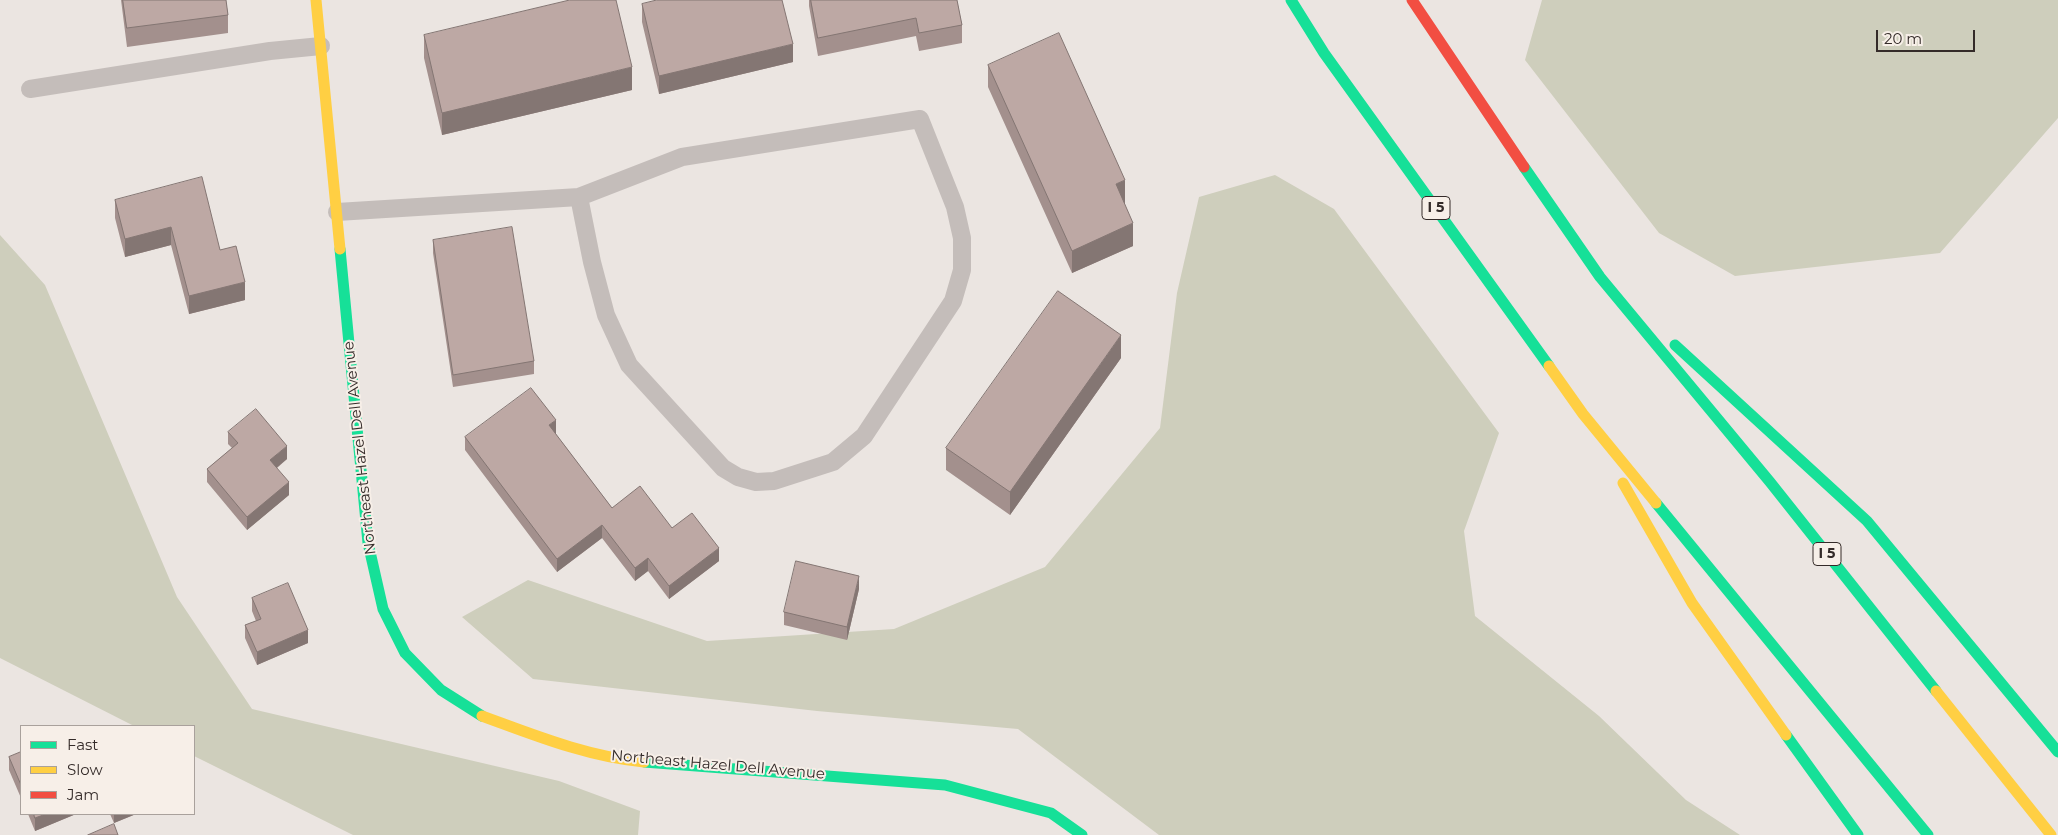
<!DOCTYPE html>
<style>
body{margin:0}
#map{position:relative;width:2058px;height:835px;overflow:hidden;background:#ebe5e1;font-family:Montserrat,sans-serif}
canvas{display:block}
.legend{position:absolute;left:20px;top:725px;width:175px;height:90px;box-sizing:border-box;background:#f7efe8;border:1px solid #a9a19c;margin:0;padding:6px 9px;list-style:none;font-size:15px;color:#342b29}
.legend li{display:flex;align-items:center;gap:10px;height:25px}
.legend b{width:25px;border:1px solid #a9a19c}
.scale{position:absolute;left:1876px;top:30px;width:99px;height:22px;box-sizing:border-box;border:2px solid #342b29;border-top:0;padding-left:6px;font-size:15px;line-height:18px;white-space:nowrap;color:#342b29;-webkit-text-stroke:4px #f7efe8;paint-order:stroke}
</style>
<div id="map">
<canvas width="2058" height="835"></canvas>
<ul class="legend">
<li><b style="height:6px;background:#16e098"></b>Fast</li>
<li><b style="height:6px;background:#ffcf43"></b>Slow</li>
<li><b style="height:6px;background:#f24e42"></b>Jam</li>
</ul>
<div class="scale">20 m</div>
</div>
<script>
const ctx = document.querySelector('canvas').getContext('2d');
ctx.lineJoin = 'round';
function paint(path, color) {
  ctx.fillStyle = color;
  ctx.fill(path, 'evenodd');
}
function stroke(path, color, width, dash) {
  ctx.strokeStyle = color;
  ctx.lineWidth = width;
  ctx.lineCap = dash ? 'butt' : 'round';
  ctx.setLineDash(dash || []);
  ctx.stroke(path);
}
function label(font, color, halo, rows, align = 'center') {
  ctx.font = font + ' Montserrat,sans-serif';
  ctx.lineWidth = 4;
  ctx.setLineDash([]);
  ctx.textBaseline = 'middle';
  ctx.strokeStyle = halo;
  ctx.fillStyle = color;
  for (const [text, x, y, turn = 0] of rows) {
    ctx.save();
    ctx.translate(x, y);
    ctx.rotate((+turn || 0) * Math.PI / 180);
    ctx.textAlign = isNaN(turn) ? turn : align;
    if (halo) ctx.strokeText(text, 0, 0);
    ctx.fillText(text, 0, 0);
    ctx.restore();
  }
}
paint(new Path2D(`
 M1542,0H2058V118L1940,253L1735,276L1659,233L1525,60Z
 M1275,175L1334,209L1499,433L1464,531L1475,616L1599,716L1686,800L1740,835H1159L1018,729L817,711L533,679L462,617L528,580L707,641L894,629L1045,567L1160,428L1177,293L1199,197Z
 M0,235L45,285L177,597L252,709L559,781L640,811L638,835H353L194,756V726H134L0,658Z`), '#cecebc');
stroke(new Path2D(`
 M30,89L270,51L321,46
 M337,212L579,197L682,157L920,119L955,207L962,238V270L953,301L864,436L833,462L774,481L756,482L738,477L723,468L629,365L606,315L592,262L579,197`), '#c4bdba', 18);
stroke(new Path2D(`
 M1291,0L1324,53L1549,366
 M1524,167L1600,277L1770,482L1936,691
 M340,249L368,543L383,609L405,653L441,690L482,716
 M1675,345L1867,521L2058,752
 M1656,503L1928,835
 M1786,735L1858,835
 M644,762L945,785L1051,813L1082,835`), '#16e098', 11);
stroke(new Path2D(`
 M316,0L340,249
 M1549,366L1583,414L1656,503
 M1623,483L1692,603L1786,735
 M1936,691L2051,835
 M482,716C534,735 588,757 644,762`), '#ffcf43', 11);
stroke(new Path2D(`
 M1412,0L1524,167`), '#f24e42', 11);
paint(new Path2D(`
 M121,0H226L228,15V33L127,47Z
 M809,0H957L962,25V43L919,51L916,36L818,56L809,6Z
 M642,4L793,62L659,94L642,22Z
 M424,35L632,90L442,135L424,58Z
 M988,65L1125,203H1124L1133,246L1072,273L988,87Z
 M115,200L220,250L245,300L189,314L171,245L125,257L115,218Z
 M433,240L534,361V374L453,387L433,253Z
 M1121,358L1010,515L946,470V448Z
 M228,432L287,459L277,468L289,495L247,530L207,482V469L232,448L228,444Z
 M555,433L612,508L672,528L719,561L669,599L648,571L635,581L602,538L557,572L465,450V437Z
 M859,589L847,640L784,625V612Z
 M252,598L308,643L257,665L245,638V625L256,621L252,611Z
 M21,752V798L9,770V757Z
 M28,814H76L35,831Z
 M110,814H136L114,823Z`), '#a3908d');
paint(new Path2D(`
 M793,44V62L659,94V76Z
 M632,67V90L442,135V113Z
 M1125,180V203L1116,207V184Z
 M1133,223V246L1072,273V251Z
 M171,227V245L125,257V239Z
 M245,282V300L189,314V296Z
 M1121,335V358L1010,515V492Z
 M556,420V433L549,438V425Z
 M287,446V459L270,473V460Z
 M289,482V495L247,530V517Z
 M602,525V538L557,572V559Z
 M719,548V561L669,599V586Z
 M648,558V571L635,581V568Z
 M859,576V589L847,640V627Z
 M308,630V643L257,665V652Z
 M46,814H76L35,831V818Z
 M114,814H136L114,823Z`), '#847673');
const building = new Path2D(`
 M123,0H226L228,15L127,28Z
 M570,0H616L632,67L442,113L424,35Z
 M657,0H782L793,44L659,76L642,4Z
 M811,0H957L962,25L919,33L916,18L818,38Z
 M1059,33L1125,180L1116,184L1133,223L1072,251L988,65Z
 M202,177L220,250L236,246L245,282L189,296L171,227L125,239L115,200Z
 M512,227L534,361L453,375L433,240Z
 M1058,291L1121,335L1010,492L946,448Z
 M531,388L556,420L549,425L612,508L640,486L672,528L692,513L719,548L669,586L648,558L635,568L602,525L557,559L465,437Z
 M256,409L287,446L270,460L289,482L247,517L207,469L238,443L228,432Z
 M796,561L859,576L847,627L784,612Z
 M288,583L308,630L257,652L245,625L261,619L252,598Z
 M21,752V785L9,757Z
 M34,814H46L35,818Z
 M114,824L118,835H88Z`);
paint(building, '#bda8a4');
stroke(building, '#847673', 1);
for (const [x, y, w] of [
 [1436,208,28],
 [1827,554,28]
]) {
  const box = new Path2D();
  box.roundRect(x - w / 2, y - 11.5, w, 23, 4);
  ctx.fillStyle = '#f7efe8';
  ctx.fill(box);
  stroke(box, '#342b29', 1);
}
label('bold 14px', '#342b29', null, [
 ["I 5",1436,208],
 ["I 5",1827,554]
]);
label('15px', '#342b29', '#f7efe8', [
 ["Northeast Hazel Dell Avenue",360,448,-96],
 ["Northeast Hazel Dell Avenue",718,765,5]
]);
</script>
